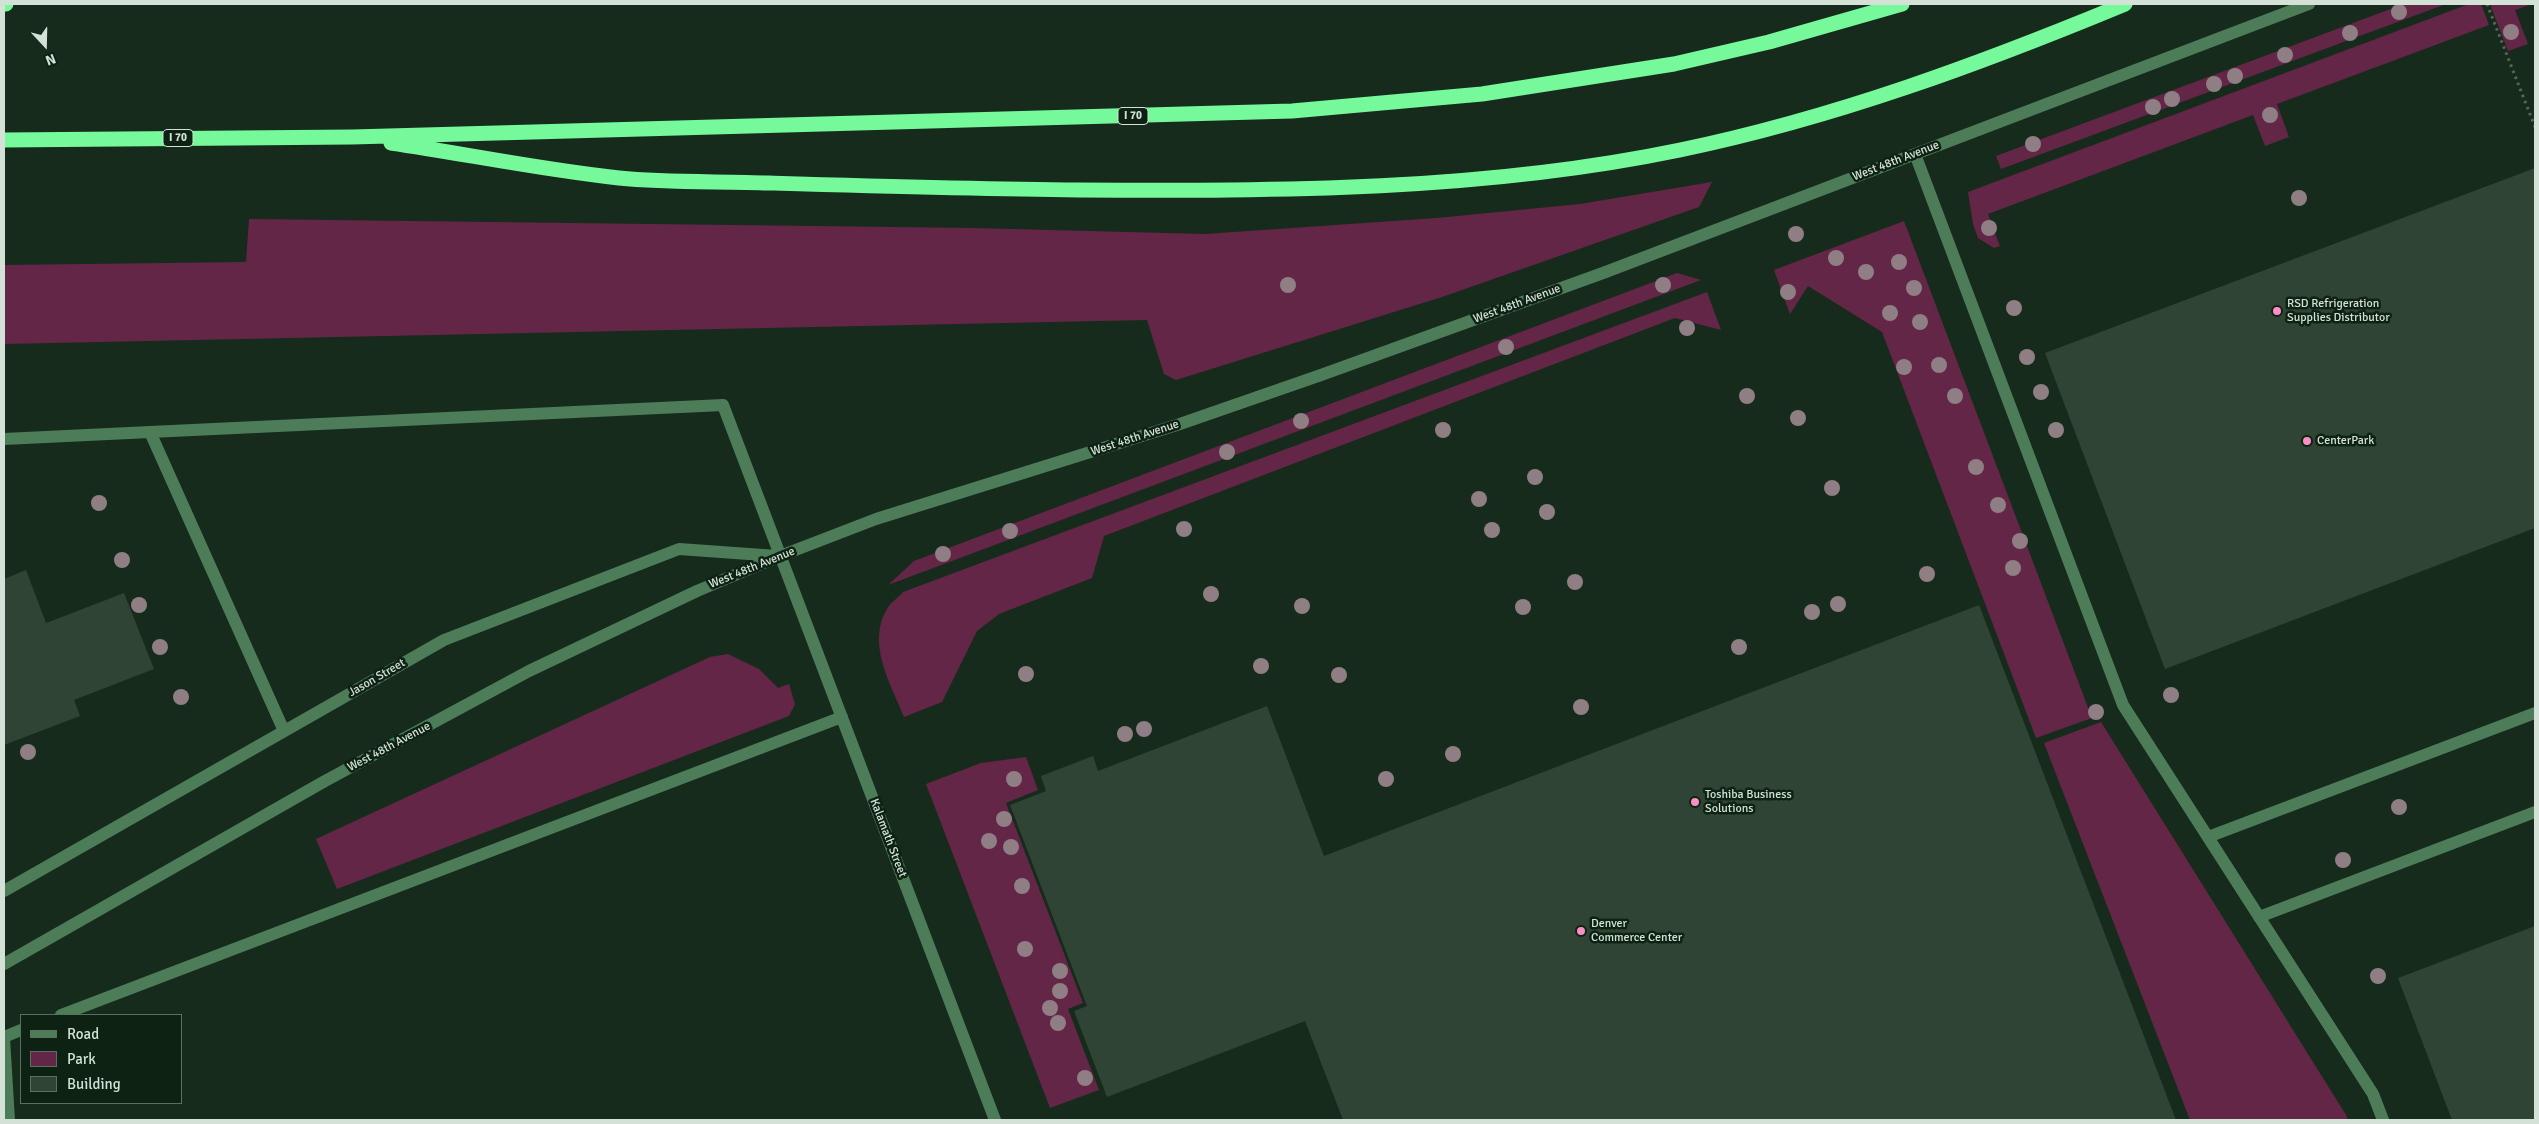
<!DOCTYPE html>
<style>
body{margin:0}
#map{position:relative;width:2539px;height:1124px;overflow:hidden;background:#162b1c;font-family:Signika,sans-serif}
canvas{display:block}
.frame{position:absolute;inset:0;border:5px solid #d4e1d6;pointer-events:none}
.legend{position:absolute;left:20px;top:1014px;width:162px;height:90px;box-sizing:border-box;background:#0d2212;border:1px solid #5d6e60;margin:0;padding:6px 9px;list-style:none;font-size:15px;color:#d4e1d6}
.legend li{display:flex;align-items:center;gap:10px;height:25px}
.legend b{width:25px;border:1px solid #5d6e60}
.north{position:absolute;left:20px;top:20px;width:50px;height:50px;-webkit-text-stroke:4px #0d2212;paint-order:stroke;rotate:159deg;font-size:14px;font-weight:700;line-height:20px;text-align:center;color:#d4e1d6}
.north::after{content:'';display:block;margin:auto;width:18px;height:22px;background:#d4e1d6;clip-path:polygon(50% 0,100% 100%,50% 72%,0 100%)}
</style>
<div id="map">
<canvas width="2539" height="1124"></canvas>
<div class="frame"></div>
<ul class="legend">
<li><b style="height:6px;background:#4c7d58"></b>Road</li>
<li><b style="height:14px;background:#642647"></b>Park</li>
<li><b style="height:14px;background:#2f4433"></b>Building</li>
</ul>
<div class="north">N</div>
</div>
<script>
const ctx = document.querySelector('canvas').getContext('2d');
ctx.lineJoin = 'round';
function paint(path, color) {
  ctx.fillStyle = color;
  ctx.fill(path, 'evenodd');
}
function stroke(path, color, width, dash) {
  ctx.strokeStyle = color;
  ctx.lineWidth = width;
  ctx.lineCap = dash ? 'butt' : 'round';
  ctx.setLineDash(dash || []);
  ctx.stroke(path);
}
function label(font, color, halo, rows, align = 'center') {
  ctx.font = font + ' Signika,sans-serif';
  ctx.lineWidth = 5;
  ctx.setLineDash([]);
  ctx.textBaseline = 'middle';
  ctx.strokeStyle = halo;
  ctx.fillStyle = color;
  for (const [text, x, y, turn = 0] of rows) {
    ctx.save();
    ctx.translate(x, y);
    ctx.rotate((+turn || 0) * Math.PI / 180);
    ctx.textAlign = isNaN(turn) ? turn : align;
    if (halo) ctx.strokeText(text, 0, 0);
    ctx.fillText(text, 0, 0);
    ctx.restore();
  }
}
paint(new Path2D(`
 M2404,4H2446L2001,169L1996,156Z
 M2469,4H2481L2489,25L2277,104L2289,137L2265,146L2253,115L1988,214L2000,246L1994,248L1978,238L1973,224L1968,192Z
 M2490,4H2532L2515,10L2528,44L2508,51Z
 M1712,182L1699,207L1442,297L1176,380L1164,374L1147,320L4,344V265L246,262L249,219L973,228L1205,234L1437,218L1580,204Z
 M1904,221L2092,718L2036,738L1882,332L1808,286L1790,314L1774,270Z
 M1677,273L1701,280L888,585L914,561Z
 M1707,292L1721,330L1675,318L1104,536L1092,578L999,614L977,631L942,702L904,717C891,684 866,644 887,609C890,603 898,598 903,592Z
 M728,654L759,669L778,688L789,684L795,704L789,716L337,889L316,839L710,657Z
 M2101,722L2346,1115L2348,1120H2190L2044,743Z
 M1026,757L1038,790L1006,803L1083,1003L1068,1009L1099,1090L1050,1108L926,784L981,763Z`), '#642647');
paint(new Path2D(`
 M2535,168V528L2165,669L2045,353Z
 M26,570L46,623L124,593L154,669L74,700L80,716L4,745V579Z
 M1979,605L2176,1120H1343L1305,1021L1107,1097L1074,1011L1087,1006L1010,805L1046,791L1041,776L1093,756L1098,771L1267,706L1324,856Z
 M2535,926V1120H2452L2398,978Z`), '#2f4433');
stroke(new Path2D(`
 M2487,4L2535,127`), '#55675a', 3, [2.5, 4]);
stroke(new Path2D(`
 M1915,154L2123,705L2373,1094L2383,1120
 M150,432L723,405L995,1120
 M4,439L150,432L284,731
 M2208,837L2535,713
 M4,891L444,640L679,549L777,556
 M2259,917L2535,812
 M4,964L325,781L529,671L697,591L780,556L876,519L1180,424L1321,375L1603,273L2309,4
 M61,1015L842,717
 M4,1037L21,1030
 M4,1038L9,1120`), '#4c7d58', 12);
stroke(new Path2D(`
 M4,4H6
 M4,140L352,137L1292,111L1482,94L1674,64L1769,42L1902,4
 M391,143C466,154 543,170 619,178C668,183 719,181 769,183C873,186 976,189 1079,190C1279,191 1483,191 1680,150C1834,118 1980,64 2125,4`), '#75f99b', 15);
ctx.fillStyle = '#8f7f84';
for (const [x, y] of [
 [2399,12],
 [2511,32],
 [2350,33],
 [2285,55],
 [2235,76],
 [2214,84],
 [2172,99],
 [2153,107],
 [2270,115],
 [2033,144],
 [2299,198],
 [1989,228],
 [1796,234],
 [1836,258],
 [1899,262],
 [1866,272],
 [1288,285],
 [1663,285],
 [1914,288],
 [1788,292],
 [2014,308],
 [1890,313],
 [1920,322],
 [1687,328],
 [1506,347],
 [2027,357],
 [1939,365],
 [1904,367],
 [2041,392],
 [1747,396],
 [1955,396],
 [1798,418],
 [1301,421],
 [1443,430],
 [2056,430],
 [1227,452],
 [1976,467],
 [1535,477],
 [1832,488],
 [1479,499],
 [99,503],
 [1998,505],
 [1547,512],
 [1184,529],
 [1492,530],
 [1010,531],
 [2020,541],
 [943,554],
 [122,560],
 [2013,568],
 [1927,574],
 [1575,582],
 [1211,594],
 [1838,604],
 [139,605],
 [1302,606],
 [1523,607],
 [1812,612],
 [160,647],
 [1739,647],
 [1261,666],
 [1026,674],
 [1339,675],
 [2171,695],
 [181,697],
 [1581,707],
 [2096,712],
 [1144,729],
 [1125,734],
 [28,752],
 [1453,754],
 [1014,779],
 [1386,779],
 [2399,807],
 [1004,819],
 [989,841],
 [1011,847],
 [2343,860],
 [1022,886],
 [1025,949],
 [1060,971],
 [2378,976],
 [1060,991],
 [1050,1008],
 [1058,1023],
 [1085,1078]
]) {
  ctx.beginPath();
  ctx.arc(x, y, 8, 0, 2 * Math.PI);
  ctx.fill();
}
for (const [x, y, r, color] of [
 [2277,311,5,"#fb8fc5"],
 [2307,441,5,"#fb8fc5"],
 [1695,802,5,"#fb8fc5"],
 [1581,931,5,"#fb8fc5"]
]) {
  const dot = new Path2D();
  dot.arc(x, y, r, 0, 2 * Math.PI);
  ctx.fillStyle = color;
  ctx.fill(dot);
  stroke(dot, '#0d2212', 2);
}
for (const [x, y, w] of [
 [1133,116,30],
 [178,138,30]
]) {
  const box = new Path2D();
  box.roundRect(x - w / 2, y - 8.5, w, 17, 4);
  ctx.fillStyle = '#0d2212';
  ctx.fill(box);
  stroke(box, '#d4e1d6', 1);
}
label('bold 11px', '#d4e1d6', null, [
 ["I 70",1133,116],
 ["I 70",178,138]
]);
label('12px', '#d4e1d6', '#0d2212', [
 ["West 48th Avenue",1896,161,-21],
 ["West 48th Avenue",1517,304,-20],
 ["West 48th Avenue",1135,438,-18],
 ["West 48th Avenue",752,568,-22],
 ["Jason Street",377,678,-30],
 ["West 48th Avenue",389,747,-28],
 ["Kalamath Street",888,838,69]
]);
label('12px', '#d4e1d6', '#0d2212', [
 ["RSD Refrigeration",2287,304],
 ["Supplies Distributor",2287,318],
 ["CenterPark",2317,441],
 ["Toshiba Business",1705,795],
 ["Solutions",1705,809],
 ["Denver",1591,924],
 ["Commerce Center",1591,938]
], 'left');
</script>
